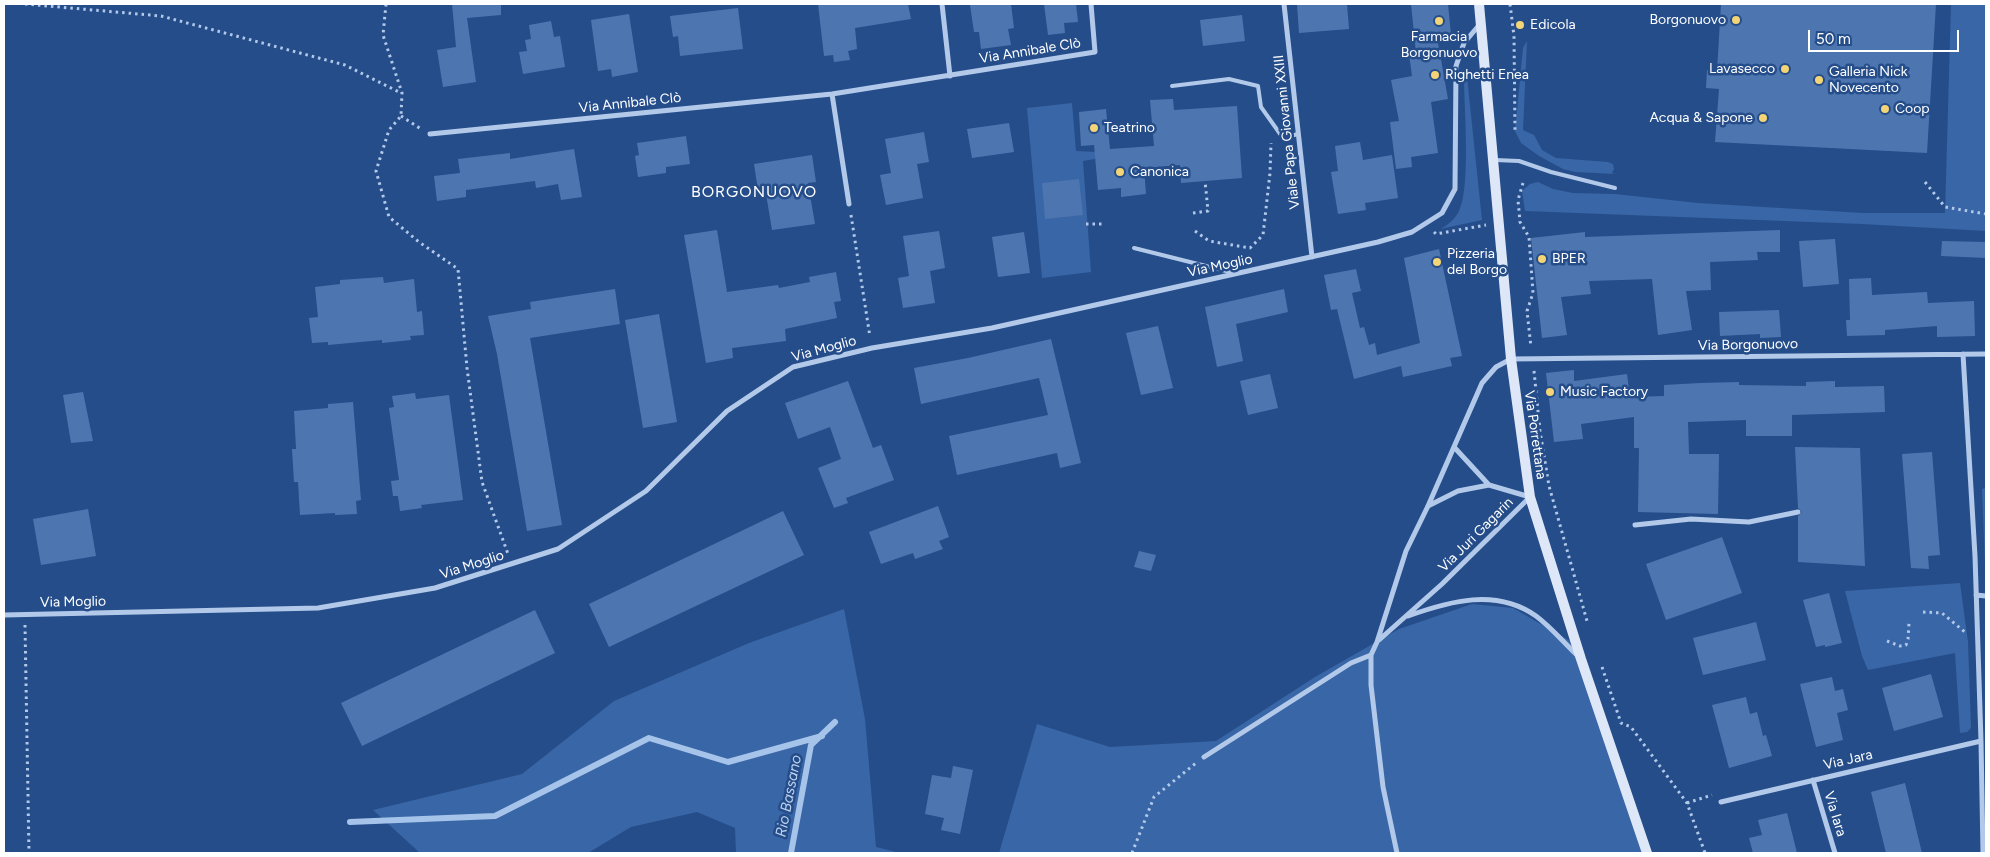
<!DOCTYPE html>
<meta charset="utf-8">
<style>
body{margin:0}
#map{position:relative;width:1990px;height:857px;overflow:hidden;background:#254d8a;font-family:Figtree,sans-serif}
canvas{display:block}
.frame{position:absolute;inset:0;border:5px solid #fff;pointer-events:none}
.scale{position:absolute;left:1808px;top:30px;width:151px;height:22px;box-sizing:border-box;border:2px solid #fff;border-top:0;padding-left:6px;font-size:15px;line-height:18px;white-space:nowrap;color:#fff;-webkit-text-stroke:4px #254d8a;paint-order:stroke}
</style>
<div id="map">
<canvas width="1990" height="857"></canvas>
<div class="frame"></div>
<div class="scale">50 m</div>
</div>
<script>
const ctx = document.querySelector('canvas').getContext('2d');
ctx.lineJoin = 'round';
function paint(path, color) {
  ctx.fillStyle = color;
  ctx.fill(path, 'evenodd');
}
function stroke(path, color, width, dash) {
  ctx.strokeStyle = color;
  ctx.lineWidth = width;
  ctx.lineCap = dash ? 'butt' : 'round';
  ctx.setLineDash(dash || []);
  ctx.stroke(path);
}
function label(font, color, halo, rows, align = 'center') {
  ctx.font = font + ' Figtree,sans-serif';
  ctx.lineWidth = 5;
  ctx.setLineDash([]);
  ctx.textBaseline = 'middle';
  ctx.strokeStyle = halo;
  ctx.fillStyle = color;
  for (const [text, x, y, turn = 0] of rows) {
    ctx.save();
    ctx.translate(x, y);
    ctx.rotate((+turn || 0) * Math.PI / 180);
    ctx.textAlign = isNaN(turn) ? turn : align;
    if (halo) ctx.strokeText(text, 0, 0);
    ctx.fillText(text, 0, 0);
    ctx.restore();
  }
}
paint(new Path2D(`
 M1951,4L1986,5V231L1862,224L1525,211L1522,191L1530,184L1538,182L1553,189L1573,193L1615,194L1698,203L1863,213H1945Z
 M1527,41L1523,130L1534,135L1542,150L1556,158L1608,162L1613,164L1614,169L1612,173L1615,174L1575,172L1563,169L1539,156L1521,143L1515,131L1523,48Z
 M1464,77H1467L1482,220L1440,229C1448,225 1455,219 1459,211C1471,187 1464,107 1464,77Z
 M1072,103L1076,151L1097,152L1095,159L1083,161L1091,272L1042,278L1027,108Z
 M1986,488V588L1982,489Z
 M1960,583L1968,642L1971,728L1967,732L1960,733L1955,653L1868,670L1862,656L1845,591Z
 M1472,604L1513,608L1572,642L1647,853H999L1037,724L1110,747L1216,741L1315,677L1399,629Z
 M844,609L865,719L876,847L900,853H736L735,828L697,812L631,827L588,853H420L373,810L522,774L614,701L749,643Z`), '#3966a6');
stroke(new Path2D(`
 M350,822L495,816L649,738L728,762L822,736
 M791,853L811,745L835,722`), '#a6c3ea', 6);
paint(new Path2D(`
 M452,4H501V15L467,18L476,82L443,87L437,50L456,47Z
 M818,4H908L911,19L855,28L857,49L848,51L850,60L834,62L833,55L824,56Z
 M984,4H1011L1014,28L1008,29L1011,45L981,49L979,32H974L970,5Z
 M1044,4H1076L1078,22L1064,23L1065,33L1048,35Z
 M1297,4H1347L1349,29L1299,33Z
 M1411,4H1448L1451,35L1437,37L1448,99L1431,102L1438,153L1411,157L1412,167L1396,169L1390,122L1399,121L1391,80L1412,76L1409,54L1416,53Z
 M1721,4H1936L1927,153L1715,142L1719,89L1706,88L1707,70L1717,71Z
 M738,8L743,49L680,56L678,36L673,37L670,16Z
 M629,14L638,72L612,77L611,69L598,71L591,20Z
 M1242,15L1245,41L1203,46L1200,20Z
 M551,21L554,37L560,36L565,67L523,74L519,52L527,51L525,40L531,39L529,25Z
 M1173,99L1174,110L1237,106L1242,178L1181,183L1180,165L1144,168L1146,194L1121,197V188L1098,190L1094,145L1081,146L1079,112L1106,109L1110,149L1154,146L1150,100Z
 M1009,123L1014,152L972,158L967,129Z
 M924,132L929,162L917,164L923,198L886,205L880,175L891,173L885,139Z
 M686,136L690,164L666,167V173L638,177L635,156L639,155L637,143Z
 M1360,142L1363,160L1392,155L1398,198L1365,203L1366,210L1338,214L1331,172L1338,171L1335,146Z
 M574,149L582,197L561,200L558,184L536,188L535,181L466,190V197L437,201L434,176L460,173L458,159L510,153V159Z
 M812,155L816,182L808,183L815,224L772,230L765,188L758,190L754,164Z
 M1079,179L1083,215L1045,219L1042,183Z
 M717,230L727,292L778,285L779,288L810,282L809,277L836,272L841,301L834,302L837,318L785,329L786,341L732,348L733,358L706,363L684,235Z
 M1780,230V252H1757L1758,260L1710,262L1711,290L1686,291L1692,330L1658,335L1652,279L1589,281L1591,294L1561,297L1567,335L1542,338L1531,238L1585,232V237Z
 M939,231L945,268L930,271L935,303L903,308L898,278L909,276L903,236Z
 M1024,232L1030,273L998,277L992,237Z
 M1835,239L1839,284L1803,287L1799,241Z
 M1942,241L1986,242V258L1941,256Z
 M1439,249L1462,356L1450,358L1452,366L1403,377L1401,366L1354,379L1337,309L1331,310L1324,275L1356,269L1361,291L1352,293L1360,328L1364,327L1369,345L1375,343L1377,355L1420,343L1404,258Z
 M383,277L384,283L414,279L417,312L422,311L424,335L410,336L411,340L382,343V340L328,345V342L312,343L309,318L318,317L315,287L340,284V280Z
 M1871,278L1872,295L1927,292L1928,303L1974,301L1975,336L1937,337V326L1885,330V335L1847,336L1846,320H1850L1849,279Z
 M615,289L620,324L530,338L562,525L527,531L497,354L488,316L531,309L530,302Z
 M1284,289L1288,312L1236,324L1243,361L1217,367L1205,307Z
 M1779,310L1781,337L1760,338V334L1720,336L1719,312Z
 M659,314L677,422L643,428L625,320Z
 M1158,326L1173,388L1141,395L1126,333Z
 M1051,339L1081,463L1060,468L1057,453L957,475L949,436L1048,415L1039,378L921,404L914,368L968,358Z
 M1574,370V381L1627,374L1630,397L1664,396V385L1700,383L1739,382V385L1806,386V382L1835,381V387L1884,386L1885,412L1792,415V436H1746V420L1688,422L1689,454H1719L1718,514L1638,512L1639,448H1634V417L1581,424L1583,439L1554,442L1546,373Z
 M1270,374L1278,408L1248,415L1240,381Z
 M848,381L873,448L881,445L894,480L846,498L848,503L834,508L818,468L841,459L830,427L798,439L785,403Z
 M83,392L93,441L71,443L63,395Z
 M415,393L416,399L449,395L463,500L421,505L422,508L400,511L398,496H393L391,481L399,480L389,408L394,407L392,396Z
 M353,402L361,500L356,501L357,514L335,515V513L300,515L298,482H294L292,449H296L294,411L328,408V404Z
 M1795,447L1860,448L1865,566L1798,562V516L1802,512L1798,508Z
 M1932,452L1940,555L1928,556L1929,569L1911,568L1902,454Z
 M938,506L949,537L939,541L943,549L915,559L913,553L881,564L869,532Z
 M88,509L96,556L41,565L33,519Z
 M783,511L804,555L609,647L589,604Z
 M1722,537L1742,593L1666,620L1646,564Z
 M1139,551L1156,555L1151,571L1134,567Z
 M1829,593L1842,643L1825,647V645L1816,647L1803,600Z
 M535,610L555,653L362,746L341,703Z
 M1756,622L1766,660L1703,675L1693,638Z
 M1931,674L1943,717L1894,731L1882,688Z
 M1832,677L1835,691L1843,689L1848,710L1837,713L1843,740L1816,747L1800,684Z
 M1746,697L1750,714L1757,712L1763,736L1766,735L1772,756L1729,768L1712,705Z
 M953,766L973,770L960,834L941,830L944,818L925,814L932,775L951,778Z
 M1905,783L1922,853H1886L1871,792Z
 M1787,813L1797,853H1753L1749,838L1762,835L1758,820Z`), '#4d76b1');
stroke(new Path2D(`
 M25,4L161,16L345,65L401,93
 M386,4L383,35L402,93L401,116L389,130L376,171L389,217L419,242L458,269L467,368L482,482L508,554
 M1510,4L1514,36L1515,132
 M401,116L421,129
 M1925,182L1945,207L1986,214
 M1523,183L1518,200L1520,222L1529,237L1533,293L1527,311L1531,347
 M1193,213L1208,211L1205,181
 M851,215L870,337
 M1086,224H1104
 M1195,231L1209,241L1250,248L1263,235L1270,173L1271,143
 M1434,232L1436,234L1486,225
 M1534,371L1540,431L1549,486L1587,621
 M1923,612L1942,613L1966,633
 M25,625L29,853
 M1887,641L1900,646L1906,645L1908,639L1909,623
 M1602,667L1621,723L1631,727L1687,803L1705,853
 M1687,803L1712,795
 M1132,853L1154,797L1196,763`), '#b2c9ea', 3, [2.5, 4]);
stroke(new Path2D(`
 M1172,86L1229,79L1258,86L1261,107L1283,138L1298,134
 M1495,160L1519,161L1551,172L1615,188
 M1134,248L1234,273`), '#b2c9ea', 4);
stroke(new Path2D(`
 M942,4L950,76
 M1284,4L1312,257
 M832,94L849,204
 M430,134L832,94L1095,52L1091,4
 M1963,354L1975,556L1981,741L1983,853
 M1454,447L1489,485
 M1635,525L1691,519L1749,522L1798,512
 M1976,595L1986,596
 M4,615L318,608L435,588L558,549L646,491L727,411L793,367L872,348L992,328L1378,242L1412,232L1442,213L1455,189L1456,66L1464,43L1480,24
 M1408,616C1450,601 1496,588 1536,616C1551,627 1564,643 1578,656
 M1379,640L1442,584L1530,497L1489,485L1458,491L1428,506
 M1204,757L1351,663L1371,655
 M1813,780L1835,853
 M1721,802L1981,741
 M1397,853L1383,787L1371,685V655L1377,642L1406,551L1428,506L1482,383L1496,367L1511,359L1986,354`), '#b2c9ea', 5);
stroke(new Path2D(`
 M1479,4L1511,359L1530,497L1581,659L1647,853`), '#dde7f8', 10);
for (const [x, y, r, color] of [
 [1736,20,5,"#f3d476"],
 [1439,21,5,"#f3d476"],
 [1520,25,5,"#f3d476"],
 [1785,69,5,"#f3d476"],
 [1435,75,5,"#f3d476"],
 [1819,80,5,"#f3d476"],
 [1885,109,5,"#f3d476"],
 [1763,118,5,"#f3d476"],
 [1094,128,5,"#f3d476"],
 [1120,172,5,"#f3d476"],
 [1542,259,5,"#f3d476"],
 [1437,262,5,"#f3d476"],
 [1550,392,5,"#f3d476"]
]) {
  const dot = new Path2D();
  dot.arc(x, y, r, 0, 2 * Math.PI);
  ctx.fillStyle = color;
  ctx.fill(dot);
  stroke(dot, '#254d8a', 2);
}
label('14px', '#fff', '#254d8a', [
 ["Borgonuovo",1726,20,"right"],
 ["Edicola",1530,25],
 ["Farmacia",1439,37,"center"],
 ["Borgonuovo",1439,53,"center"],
 ["Lavasecco",1775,69,"right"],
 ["Galleria Nick",1829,72],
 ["Novecento",1829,88],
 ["Righetti Enea",1445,75],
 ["Coop",1895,109],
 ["Acqua & Sapone",1753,118,"right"],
 ["Teatrino",1104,128],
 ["Canonica",1130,172],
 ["Pizzeria",1447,254],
 ["del Borgo",1447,270],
 ["BPER",1552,259],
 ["Music Factory",1560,392]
], 'left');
label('14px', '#fff', '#254d8a', [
 ["Via Annibale Clò",1030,51,-9],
 ["Via Annibale Clò",630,103,-6],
 ["Viale Papa Giovanni XXIII",1287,132,-96],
 ["Via Moglio",1220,266,-12],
 ["Via Borgonuovo",1748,345,-1],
 ["Via Moglio",824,349,-15],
 ["Via Porrettana",1535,435,82],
 ["Via Juri Gagarin",1476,535,-45],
 ["Via Moglio",472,565,-18],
 ["Via Moglio",73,602,-1],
 ["Via Jara",1848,760,-13],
 ["Via Iara",1835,814,73]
]);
label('italic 15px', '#bed3f1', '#254d8a', [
 ["Rio Bassano",789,796,-79]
]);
ctx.letterSpacing = '1px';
label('16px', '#fff', '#254d8a', [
 ["BORGONUOVO",754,192]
]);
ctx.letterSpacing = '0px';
</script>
